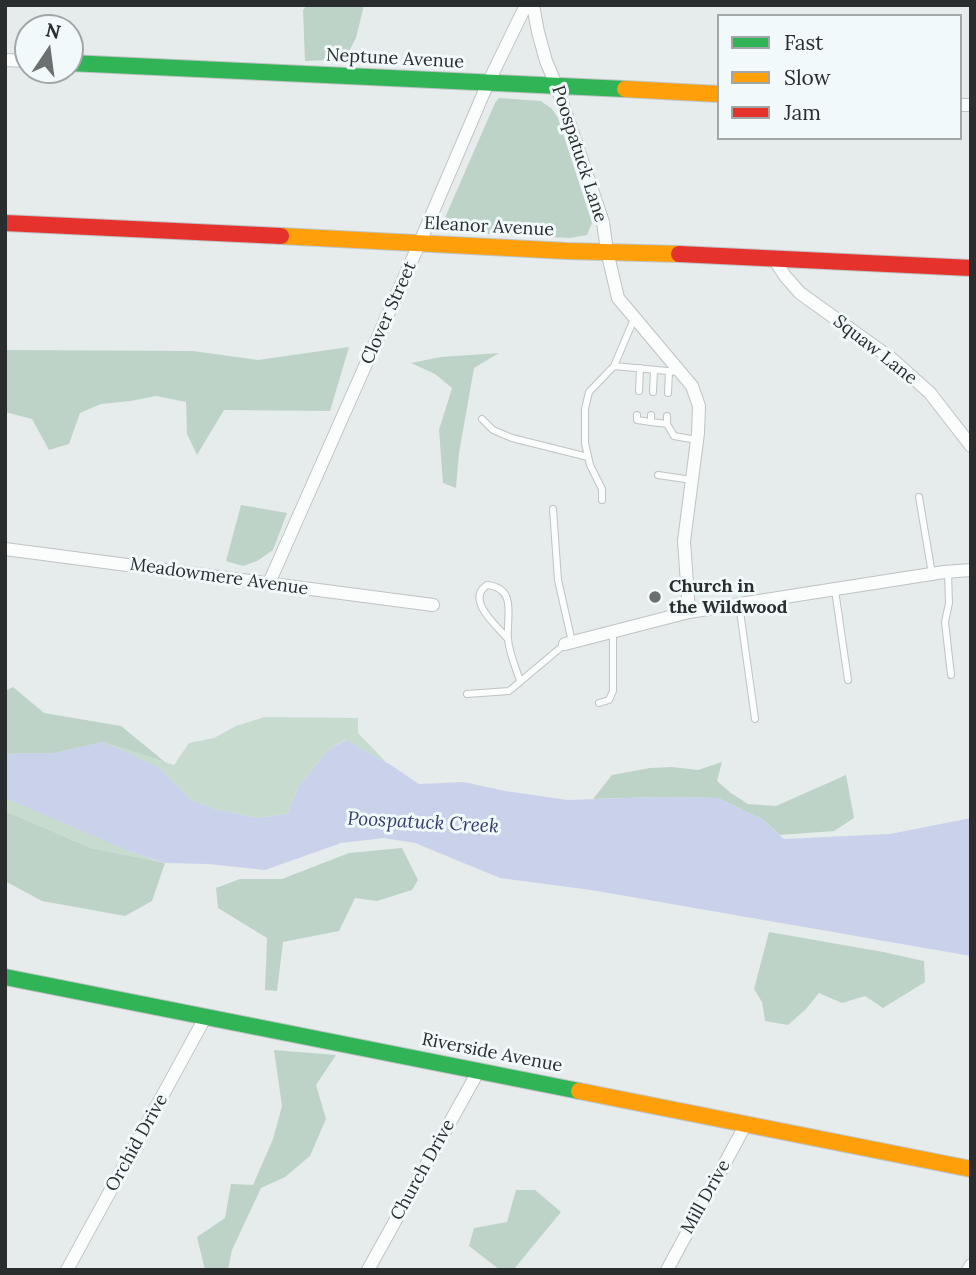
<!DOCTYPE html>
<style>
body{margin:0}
#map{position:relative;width:976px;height:1275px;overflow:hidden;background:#e6ebec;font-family:Lora,serif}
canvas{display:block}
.frame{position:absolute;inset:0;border:7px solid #2a2d2e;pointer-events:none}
.legend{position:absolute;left:717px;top:14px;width:245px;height:126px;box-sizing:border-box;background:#f1f9fb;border:2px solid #a1a7a9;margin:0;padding:9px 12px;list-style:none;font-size:21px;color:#2a2d2e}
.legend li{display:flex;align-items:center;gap:14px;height:35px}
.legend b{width:35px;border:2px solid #a1a7a9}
.north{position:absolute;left:14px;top:14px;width:70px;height:70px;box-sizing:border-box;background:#f1f9fb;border:2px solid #a1a7a9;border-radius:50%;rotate:13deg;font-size:19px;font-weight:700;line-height:28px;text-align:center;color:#2a2d2e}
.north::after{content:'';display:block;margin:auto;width:24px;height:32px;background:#6c7070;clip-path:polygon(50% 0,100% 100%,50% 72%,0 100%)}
</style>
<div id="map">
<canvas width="976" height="1275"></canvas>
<div class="frame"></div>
<ul class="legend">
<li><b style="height:9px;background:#30b455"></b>Fast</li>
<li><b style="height:9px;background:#ff9f0a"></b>Slow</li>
<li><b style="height:9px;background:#e5322d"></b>Jam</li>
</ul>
<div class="north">N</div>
</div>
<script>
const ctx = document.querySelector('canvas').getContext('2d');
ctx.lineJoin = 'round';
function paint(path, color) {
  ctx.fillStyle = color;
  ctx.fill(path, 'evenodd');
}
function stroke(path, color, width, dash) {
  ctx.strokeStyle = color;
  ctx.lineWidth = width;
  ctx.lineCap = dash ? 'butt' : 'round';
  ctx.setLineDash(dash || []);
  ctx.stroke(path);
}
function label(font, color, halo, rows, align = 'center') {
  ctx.font = font + ' Lora,serif';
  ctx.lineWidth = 6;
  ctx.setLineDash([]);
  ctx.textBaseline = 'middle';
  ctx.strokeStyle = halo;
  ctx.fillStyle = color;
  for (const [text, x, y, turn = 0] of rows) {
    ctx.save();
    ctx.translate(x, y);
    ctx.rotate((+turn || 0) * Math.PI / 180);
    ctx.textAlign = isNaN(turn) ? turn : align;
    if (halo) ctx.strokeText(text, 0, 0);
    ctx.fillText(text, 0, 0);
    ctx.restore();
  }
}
paint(new Path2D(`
 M265,717L358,718V733L386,762L345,740L328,750L298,787L287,814L257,818L215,809L191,800L158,767L128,851L165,863L91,848L5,811V754L54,753L103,742L174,765L189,743L214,738L236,726Z`), '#c7dccf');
paint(new Path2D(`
 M307,5H364L356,38L347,55L330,60L305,61L303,10Z
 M499,98L541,101L552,109L558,118L592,223L587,235L570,238L447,232L444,220L495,103Z
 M349,347L330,411L224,410L197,455L187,434L186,402L156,396L131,401L101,404L80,413L69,444L49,450L32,419L5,412V350L193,351L258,360Z
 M499,353L474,368L459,453L456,488L443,483L439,430L452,388L435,374L411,363L441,357Z
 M241,505L287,513L273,550L257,561L243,566L226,561Z
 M13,687L44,713L121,726L165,762L103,742L54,753L5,754V691Z
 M722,762L717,781L731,793L748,804L776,806L846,775L854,818L834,831L780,835L762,819L718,798L660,797L593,799L612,775L650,768L672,767L698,770Z
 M5,811L91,848L165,863L152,901L125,916L42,901L5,881Z
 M402,848L418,880L412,890L377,901L355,898L339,931L283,942L277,991L265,990L267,938L218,908L216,888L240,879H282L349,853Z
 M769,932L883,952L924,961L925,982L883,1008L865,996L842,1003L819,993L806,1009L788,1025L765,1021L762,1002L754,989Z
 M274,1050L336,1055L316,1085L326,1119L310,1156L285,1177L261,1188L232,1250L228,1270H205L197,1237L225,1218L231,1184L253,1185L273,1139L282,1106Z
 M516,1190H535L561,1212L514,1269L500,1270L469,1246L474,1228L507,1222Z`), '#bed3c7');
paint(new Path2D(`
 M346,740L391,765L419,784L464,782L505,791L568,800L660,797L718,798L762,819L784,839L890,834L971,818V956L591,890L500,878L415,843L384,838L341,843L265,870L208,864L165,863L128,851L5,798V754L54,753L103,742L158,767L191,800L215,809L257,818L287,814L298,787L328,750Z`), '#cad2eb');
const lane = new Path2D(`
 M614,366L678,372
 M639,391L640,368
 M653,392L654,370
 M668,393L669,372
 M637,415V420L651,422
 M651,415V422L667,424
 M667,416V424L674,436L697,440
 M482,419L493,430L512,438L588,457
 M658,475L692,480
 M919,497L932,574
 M602,500V489L590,465L585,443V409L589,392L614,366L634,319
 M553,509L558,580L572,642
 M948,572L949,603L945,622L951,675
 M835,590L848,680
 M739,604L755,719
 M508,639C497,626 465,600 487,585C518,588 506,618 508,639C509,653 516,668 520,681
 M467,694L509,691L565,644
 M599,703L609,700L613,691V631`);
const street = new Path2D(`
 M533,5L538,32L546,61L557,87L603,222L607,251L618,298L692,386L699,406L698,433L684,541L689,612
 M5,60L28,61
 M960,105H971
 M774,259L785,276L800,293L892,359L930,393L971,446
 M5,549L433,605
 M269,583L420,242L488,83L526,5
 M565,644L689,612L944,572L971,570
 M67,1270L206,1016
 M368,1270L479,1070
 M667,1270L746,1124
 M968,1270L971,1265`);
const fast = new Path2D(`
 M70,63L625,89
 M5,977L579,1091`);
const slow = new Path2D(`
 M625,89L719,94
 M281,236L567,251L679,254
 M579,1091L971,1169`);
const jam = new Path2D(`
 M5,223L281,236
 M679,254L971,268`);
stroke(lane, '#bfc3c3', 8);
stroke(street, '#bfc3c3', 14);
stroke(fast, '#bfc3c3', 18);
stroke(slow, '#bfc3c3', 18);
stroke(jam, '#bfc3c3', 18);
stroke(lane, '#fbfcfc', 6);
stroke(street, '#fbfcfc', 12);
stroke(fast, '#30b455', 16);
stroke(slow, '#ff9f0a', 16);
stroke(jam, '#e5322d', 16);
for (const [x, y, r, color] of [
 [655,597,7,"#6c7070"]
]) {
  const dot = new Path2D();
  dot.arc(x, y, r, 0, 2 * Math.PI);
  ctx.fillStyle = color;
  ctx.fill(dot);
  stroke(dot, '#f1f9fb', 2.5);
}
label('18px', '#2a2d2e', '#f1f9fb', [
 ["Neptune Avenue",395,59,3],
 ["Poospatuck Lane",579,154,72],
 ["Eleanor Avenue",489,227,3],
 ["Clover Street",389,313,-66],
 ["Squaw Lane",875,350,38],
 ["Meadowmere Avenue",219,577,8],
 ["Riverside Avenue",492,1053,11],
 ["Orchid Drive",137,1143,-61],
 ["Church Drive",423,1170,-61],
 ["Mill Drive",706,1197,-61]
]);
label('bold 18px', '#2a2d2e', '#f1f9fb', [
 ["Church in",669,587],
 ["the Wildwood",669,608]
], 'left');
label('italic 19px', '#343e6d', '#f1f9fb', [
 ["Poospatuck Creek",423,823,3]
]);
</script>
